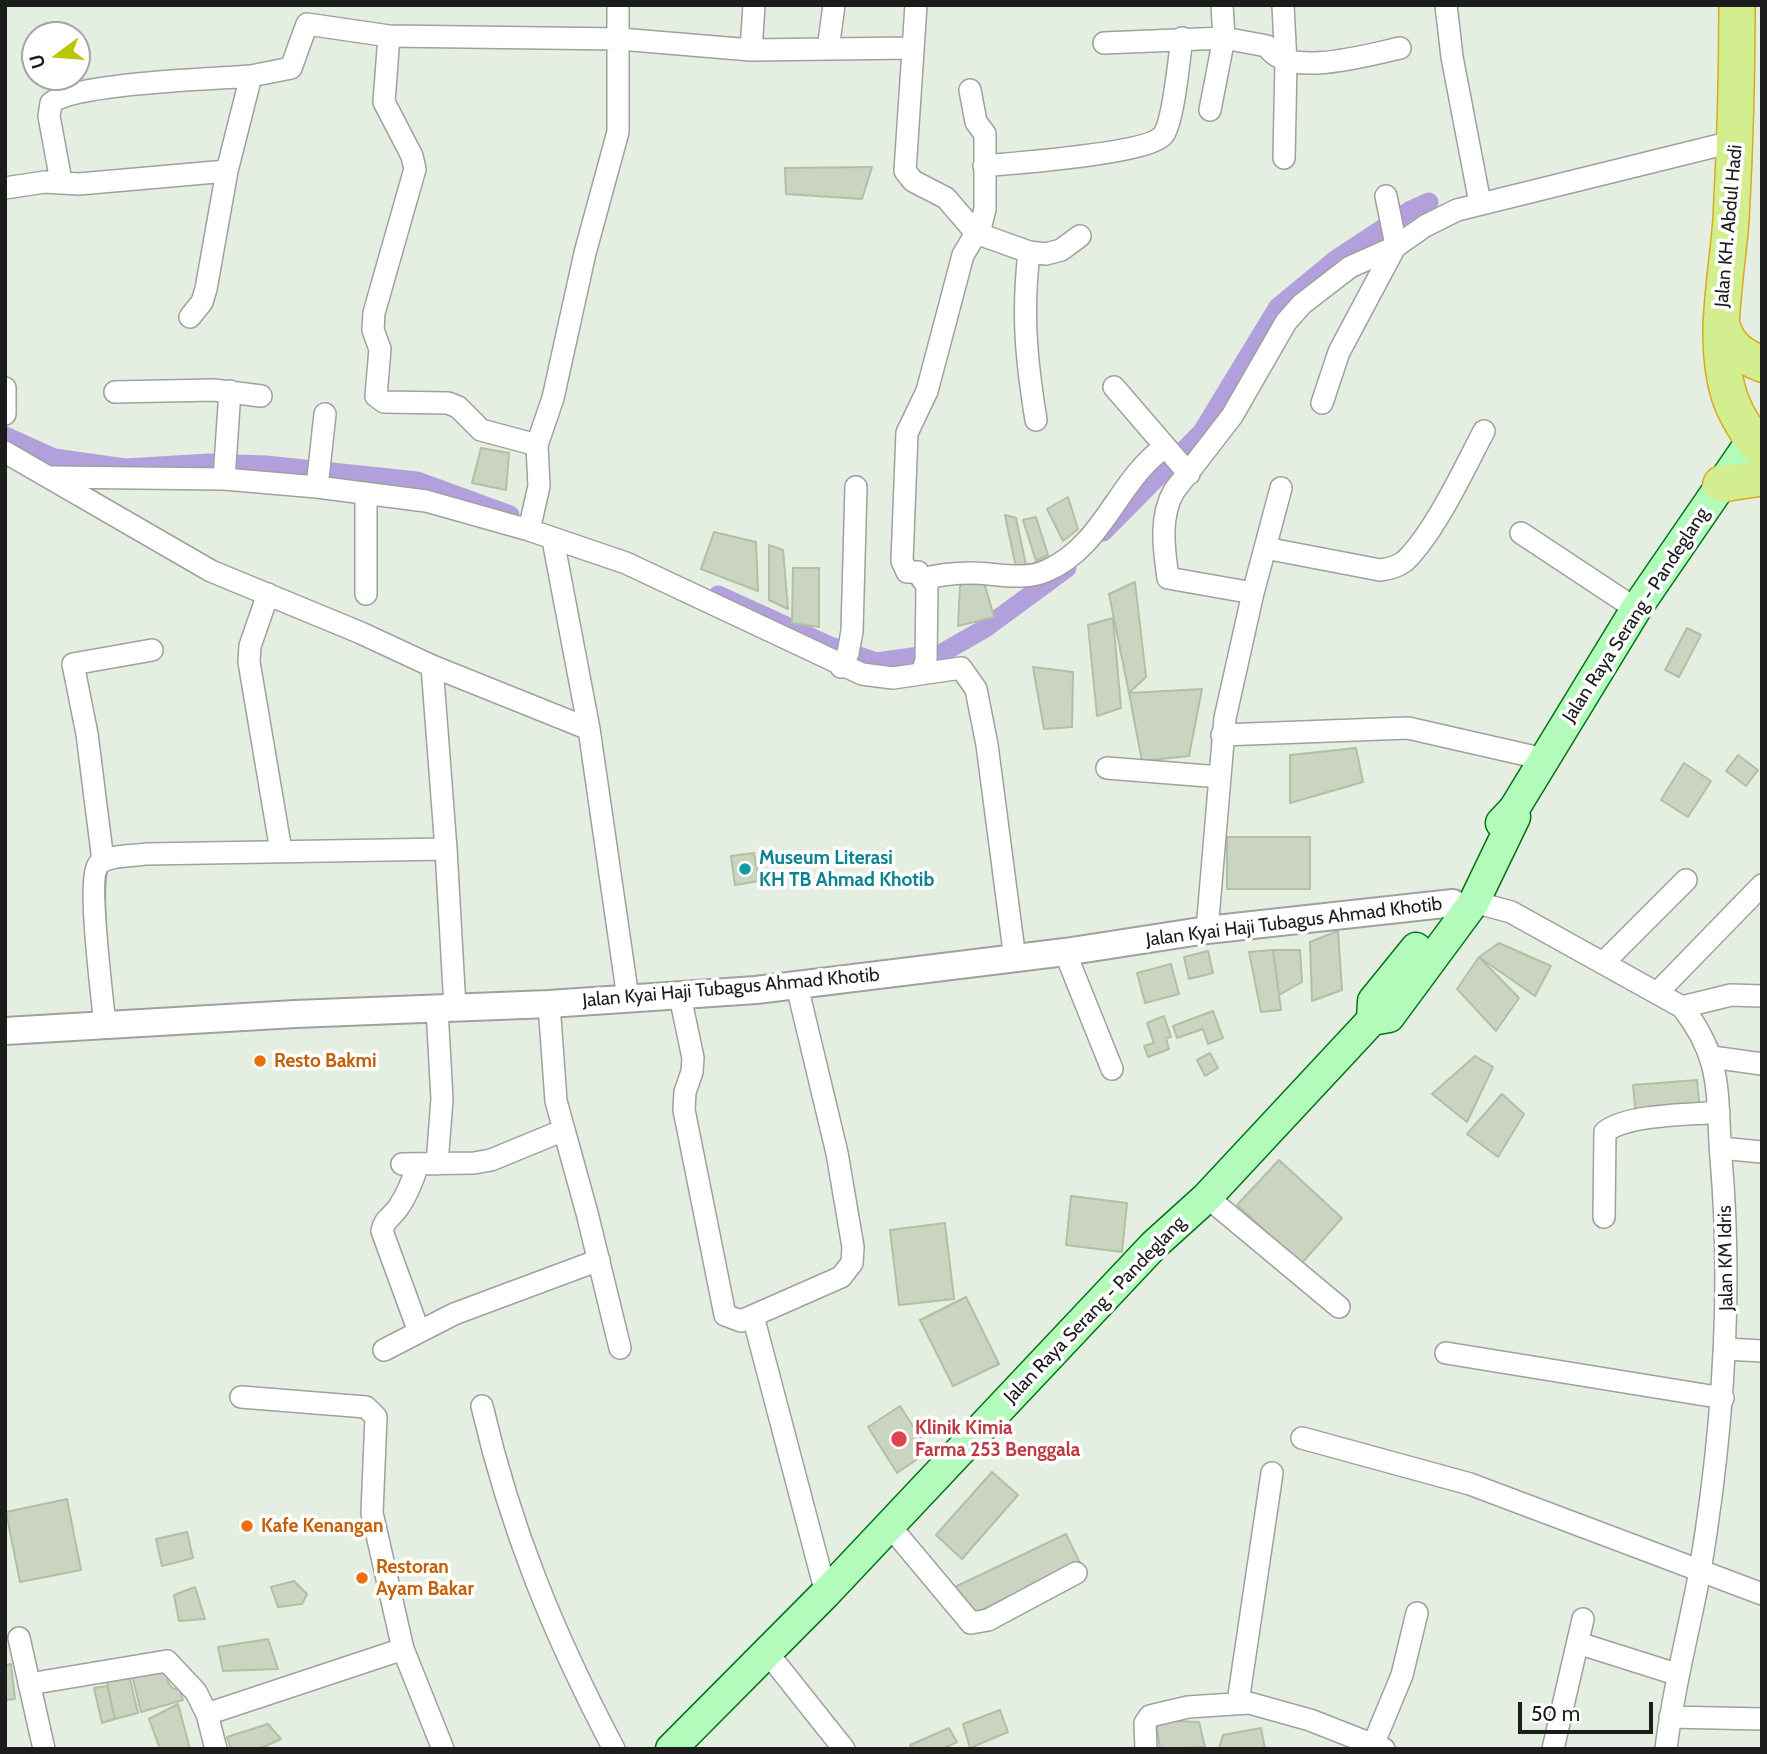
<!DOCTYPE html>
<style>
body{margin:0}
#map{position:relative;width:1767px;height:1754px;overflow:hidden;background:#e4eee1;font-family:Cabin,sans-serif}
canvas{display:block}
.frame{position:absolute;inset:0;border:7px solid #1c1c1c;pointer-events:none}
.north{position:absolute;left:21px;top:21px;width:70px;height:70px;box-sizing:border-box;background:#fff;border:2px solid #a4a4a4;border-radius:50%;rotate:254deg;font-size:19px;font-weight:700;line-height:28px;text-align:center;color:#1c1c1c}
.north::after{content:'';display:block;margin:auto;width:24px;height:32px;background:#b8c800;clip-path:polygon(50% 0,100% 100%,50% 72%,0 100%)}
.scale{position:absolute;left:1518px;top:1702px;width:135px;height:32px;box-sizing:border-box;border:4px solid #1c1c1c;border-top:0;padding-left:9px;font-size:21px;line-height:24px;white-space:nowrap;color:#1c1c1c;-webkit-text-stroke:5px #fff;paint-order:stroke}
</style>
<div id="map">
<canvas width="1767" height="1754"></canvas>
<div class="frame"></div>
<div class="north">U</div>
<div class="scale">50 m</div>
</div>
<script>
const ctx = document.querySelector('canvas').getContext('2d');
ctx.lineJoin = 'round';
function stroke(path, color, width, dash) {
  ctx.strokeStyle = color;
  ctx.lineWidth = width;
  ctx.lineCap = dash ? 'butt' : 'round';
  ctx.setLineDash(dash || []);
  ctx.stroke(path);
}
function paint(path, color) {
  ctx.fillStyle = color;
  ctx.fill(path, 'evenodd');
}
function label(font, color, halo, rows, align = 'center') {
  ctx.font = font + ' Cabin,sans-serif';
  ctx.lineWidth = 7;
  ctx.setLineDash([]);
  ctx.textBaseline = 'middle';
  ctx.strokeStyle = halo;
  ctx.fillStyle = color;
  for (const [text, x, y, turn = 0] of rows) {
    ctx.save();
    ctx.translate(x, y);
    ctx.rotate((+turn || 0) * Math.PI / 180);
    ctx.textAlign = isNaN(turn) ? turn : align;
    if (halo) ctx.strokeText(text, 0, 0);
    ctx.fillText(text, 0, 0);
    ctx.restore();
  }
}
stroke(new Path2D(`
 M5,436L54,458L125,468L209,463L266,465L417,481L510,515
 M1103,532L1202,432L1278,307L1335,260L1411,210L1429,202
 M718,595L830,646L876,662L942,653L984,629L1067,568`), '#b2a0dd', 19);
const building = new Path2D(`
 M872,167L862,199L786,194L785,168Z
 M481,448L509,453L506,490L472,483Z
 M1068,497L1078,529L1063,541L1047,509Z
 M1005,515L1016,518L1027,570L1017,572Z
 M1036,517L1048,555L1036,561L1023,520Z
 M714,532L756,542L758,591L701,569Z
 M769,545L783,550L788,609L769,600Z
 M793,568H819V627L792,623Z
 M982,575L994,617L958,626L960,586Z
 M1135,582L1146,677L1129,693L1109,594Z
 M1113,618L1121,708L1097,716L1088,625Z
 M1687,628L1701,635L1679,677L1665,670Z
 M1033,667L1073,672L1072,727L1044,729Z
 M1202,689L1189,756L1142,761L1129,693Z
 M1356,748L1363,782L1290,803V755Z
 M1738,755L1758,770L1746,786L1726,771Z
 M1684,763L1711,781L1688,817L1661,800Z
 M1227,837H1310V889H1227Z
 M754,853L759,881L735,885L731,856Z
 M1338,931L1342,990L1312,1001L1310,942Z
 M1499,943L1551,966L1535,996L1479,957Z
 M1273,950L1281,1010L1261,1012L1249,952Z
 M1273,950H1300L1302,982L1279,995Z
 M1208,951L1213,973L1189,979L1184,957Z
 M1479,957L1519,998L1496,1031L1457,989Z
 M1171,964L1179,994L1145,1003L1137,973Z
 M1213,1011L1223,1038L1208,1044L1203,1029L1177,1038L1173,1026Z
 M1164,1016L1171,1037L1166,1038L1169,1049L1148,1057L1144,1046L1154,1043L1147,1023Z
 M1210,1053L1218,1068L1205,1076L1197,1060Z
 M1475,1056L1493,1067L1467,1122L1432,1094Z
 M1697,1080L1700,1111L1636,1117L1633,1085Z
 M1502,1094L1524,1114L1498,1157L1467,1134Z
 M1279,1160L1342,1218L1301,1264L1237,1205Z
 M1071,1196L1127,1203L1122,1252L1066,1245Z
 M945,1223L954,1299L899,1305L890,1230Z
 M966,1297L999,1364L953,1386L920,1320Z
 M900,1406L929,1451L897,1473L868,1427Z
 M992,1472L1018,1495L962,1559L936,1535Z
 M67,1499L81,1570L20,1582L6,1512Z
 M187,1532L193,1558L162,1566L156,1539Z
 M1066,1534L1080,1563L969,1616L955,1587Z
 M294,1581L307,1594L302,1604L278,1607L271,1587Z
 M195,1587L205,1619L179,1621L174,1595Z
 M268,1639L278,1669L223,1671L218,1647Z
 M11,1664L15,1699L5,1700V1665Z
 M165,1668L168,1682L173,1689L179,1688L183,1700L141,1712L132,1675Z
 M128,1671L138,1713L115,1719L106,1678Z
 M107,1686L115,1719L102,1723L94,1688Z
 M178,1704L190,1749H160L149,1719Z
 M1000,1710L1008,1732L970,1748L963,1724Z
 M1156,1720L1199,1722L1205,1747L1160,1749Z
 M268,1724L281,1739L259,1749H231L227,1737Z
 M949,1728L957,1742L942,1749H912L910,1745Z
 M1261,1728L1265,1749H1219L1223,1735Z`);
paint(building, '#cbd4c1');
stroke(building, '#b1bfa3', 2);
const minor = new Path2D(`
 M916,5L905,171L913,181L946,198L976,233L1029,252L1046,254L1061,250L1080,236
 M1283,5L1286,63L1284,158
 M1446,5L1452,57L1480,203
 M389,36L384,102L412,156L415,169L374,313L373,330L380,349L376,396L384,402L448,403L458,407L481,430L537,445
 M1104,43L1224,38L1267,46C1286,79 1368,55 1400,48
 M828,49L834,5
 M751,50L754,5
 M1210,110L1224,38L1222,5
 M984,166C1013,163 1151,154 1164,134C1174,118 1179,59 1182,38
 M61,181L49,116L51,103C75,83 213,79 251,76
 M5,188L45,182L79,184L227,171
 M1029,252C1022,314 1026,358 1036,420
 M190,317L202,302L206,289L227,171L251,76L291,68L307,24L389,36L620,39L751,50L911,48
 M1114,387L1189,474
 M5,388V414
 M115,392L214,390L261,396
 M1322,403L1339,352L1396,245L1386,196
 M5,452L211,571L361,633L432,666L589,729L628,998
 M51,477L224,479L317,487L426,501L529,530L626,563L862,674L893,678L961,668L976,689L987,745L1015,959
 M224,479L230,391
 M317,487L325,414
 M529,530L539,486L537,445L553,398L585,253L618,132V5
 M1521,533L1636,609
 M553,540L589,729
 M1265,548L1380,570C1390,569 1397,567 1405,561C1435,532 1464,469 1484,431
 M922,579C938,575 955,573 971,573C994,573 1024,581 1046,571C1104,546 1118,479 1165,447
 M1253,593L1168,578C1164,550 1159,517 1174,491L1232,416L1286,322L1302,304L1350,267L1395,247L1425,226L1457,210L1736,141
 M268,594L250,646L249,662L281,851
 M366,594V493
 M432,666L446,849
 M841,667L848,653L852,631L856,487
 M922,673L926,660L927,586L918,572H907L902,561L907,433L927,391L963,255L981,225L985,209V134L976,122L970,90
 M1222,735L1408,728L1544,759
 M1107,768L1220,777
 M103,861L87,734L73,664L152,650
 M1474,902L1511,912L1682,1007C1724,1060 1716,1095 1721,1158C1733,1297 1723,1433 1700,1571C1689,1631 1673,1688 1666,1749
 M1207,930L1225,718L1253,593L1281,488
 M1065,952L1112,1069
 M1605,961L1686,880
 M1657,993L1762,885
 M680,996L693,1058L692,1072L685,1092L684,1110L725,1315L741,1321L841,1277L852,1263L853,1247L837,1153L797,986
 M549,1004L556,1101L587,1213L620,1348
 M1682,1007L1731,995L1762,996
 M437,1009L442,1099L437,1164
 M105,1026C103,1001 86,877 99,864C107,855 134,856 146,854L446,849L455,1008
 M1712,1057L1762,1064
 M1720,1148L1762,1152
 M402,1164L474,1163L491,1160L564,1130
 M418,1164C413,1180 408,1194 398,1208C392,1217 384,1219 382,1231L419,1332
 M1207,1197L1339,1307
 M1604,1217L1605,1132C1627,1114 1690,1115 1719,1112
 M753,1316L826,1593
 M1726,1349L1762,1351
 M384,1350L454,1314L599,1260
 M1446,1353L1723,1398
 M241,1397L366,1407L376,1417L372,1513L403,1649
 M482,1406C511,1531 554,1635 614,1749
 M1302,1438L1470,1484L1762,1594
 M889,1525L971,1623L988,1620L1076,1573
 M19,1638L44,1749
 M1578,1643L1676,1674
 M766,1651L844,1749
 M29,1684L167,1661L196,1692L207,1714
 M1238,1702L1272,1473
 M1670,1717L1762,1719
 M1373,1745L1402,1675L1417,1613
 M216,1749L207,1714L403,1649L443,1749
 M1146,1749L1145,1723L1150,1716L1188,1707L1249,1703L1310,1720L1384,1749
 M1553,1749L1583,1619`);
const tertiary = new Path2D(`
 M5,1031L295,1014L549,1004L756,990L1065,952L1207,930L1453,903`);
const secondary = new Path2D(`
 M1501,823L1514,809L1636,609L1752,440
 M1372,1020L1373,1001L1416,948
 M671,1749L826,1593L1154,1245L1207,1197L1372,1020L1389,1017L1474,902L1515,817L1514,809`);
const trunk = new Path2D(`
 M1737,5C1737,77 1735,148 1731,219C1727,277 1712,339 1729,395C1735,414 1749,436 1762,450
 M1721,323C1728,346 1739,355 1762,364
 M1721,484L1762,478`);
stroke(minor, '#a0a0a0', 24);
stroke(tertiary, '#a0a0a0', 30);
stroke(secondary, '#027317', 33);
stroke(trunk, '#daa91f', 38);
stroke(minor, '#fff', 21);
stroke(tertiary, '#fff', 26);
stroke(secondary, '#b2fbbb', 30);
stroke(trunk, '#d2ee8e', 35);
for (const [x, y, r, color] of [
 [745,869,7,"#0f9aa8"],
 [260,1061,7,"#e8710a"],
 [899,1439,9,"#e0444e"],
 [247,1526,7,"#e8710a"],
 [362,1578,7,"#e8710a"]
]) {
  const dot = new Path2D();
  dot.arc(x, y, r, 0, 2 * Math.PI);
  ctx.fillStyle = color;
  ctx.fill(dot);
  stroke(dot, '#fff', 2.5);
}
label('19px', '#1c1c1c', '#fff', [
 ["Jalan KH. Abdul Hadi",1729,226,-85],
 ["Jalan Raya Serang - Pandeglang",1636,615,-57],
 ["Jalan Kyai Haji Tubagus Ahmad Khotib",1294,922,-7],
 ["Jalan Kyai Haji Tubagus Ahmad Khotib",731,988,-5],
 ["Jalan KM Idris",1726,1258,-91],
 ["Jalan Raya Serang - Pandeglang",1095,1310,-46]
]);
label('bold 19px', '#0d838f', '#fff', [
 ["Museum Literasi",759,858],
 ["KH TB Ahmad Khotib",759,880]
], 'left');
label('bold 19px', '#c56008', '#fff', [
 ["Resto Bakmi",274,1061],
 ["Kafe Kenangan",261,1526],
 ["Restoran",376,1567],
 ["Ayam Bakar",376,1589]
], 'left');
label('bold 19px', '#be3a42', '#fff', [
 ["Klinik Kimia",915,1428],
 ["Farma 253 Benggala",915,1450]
], 'left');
</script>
